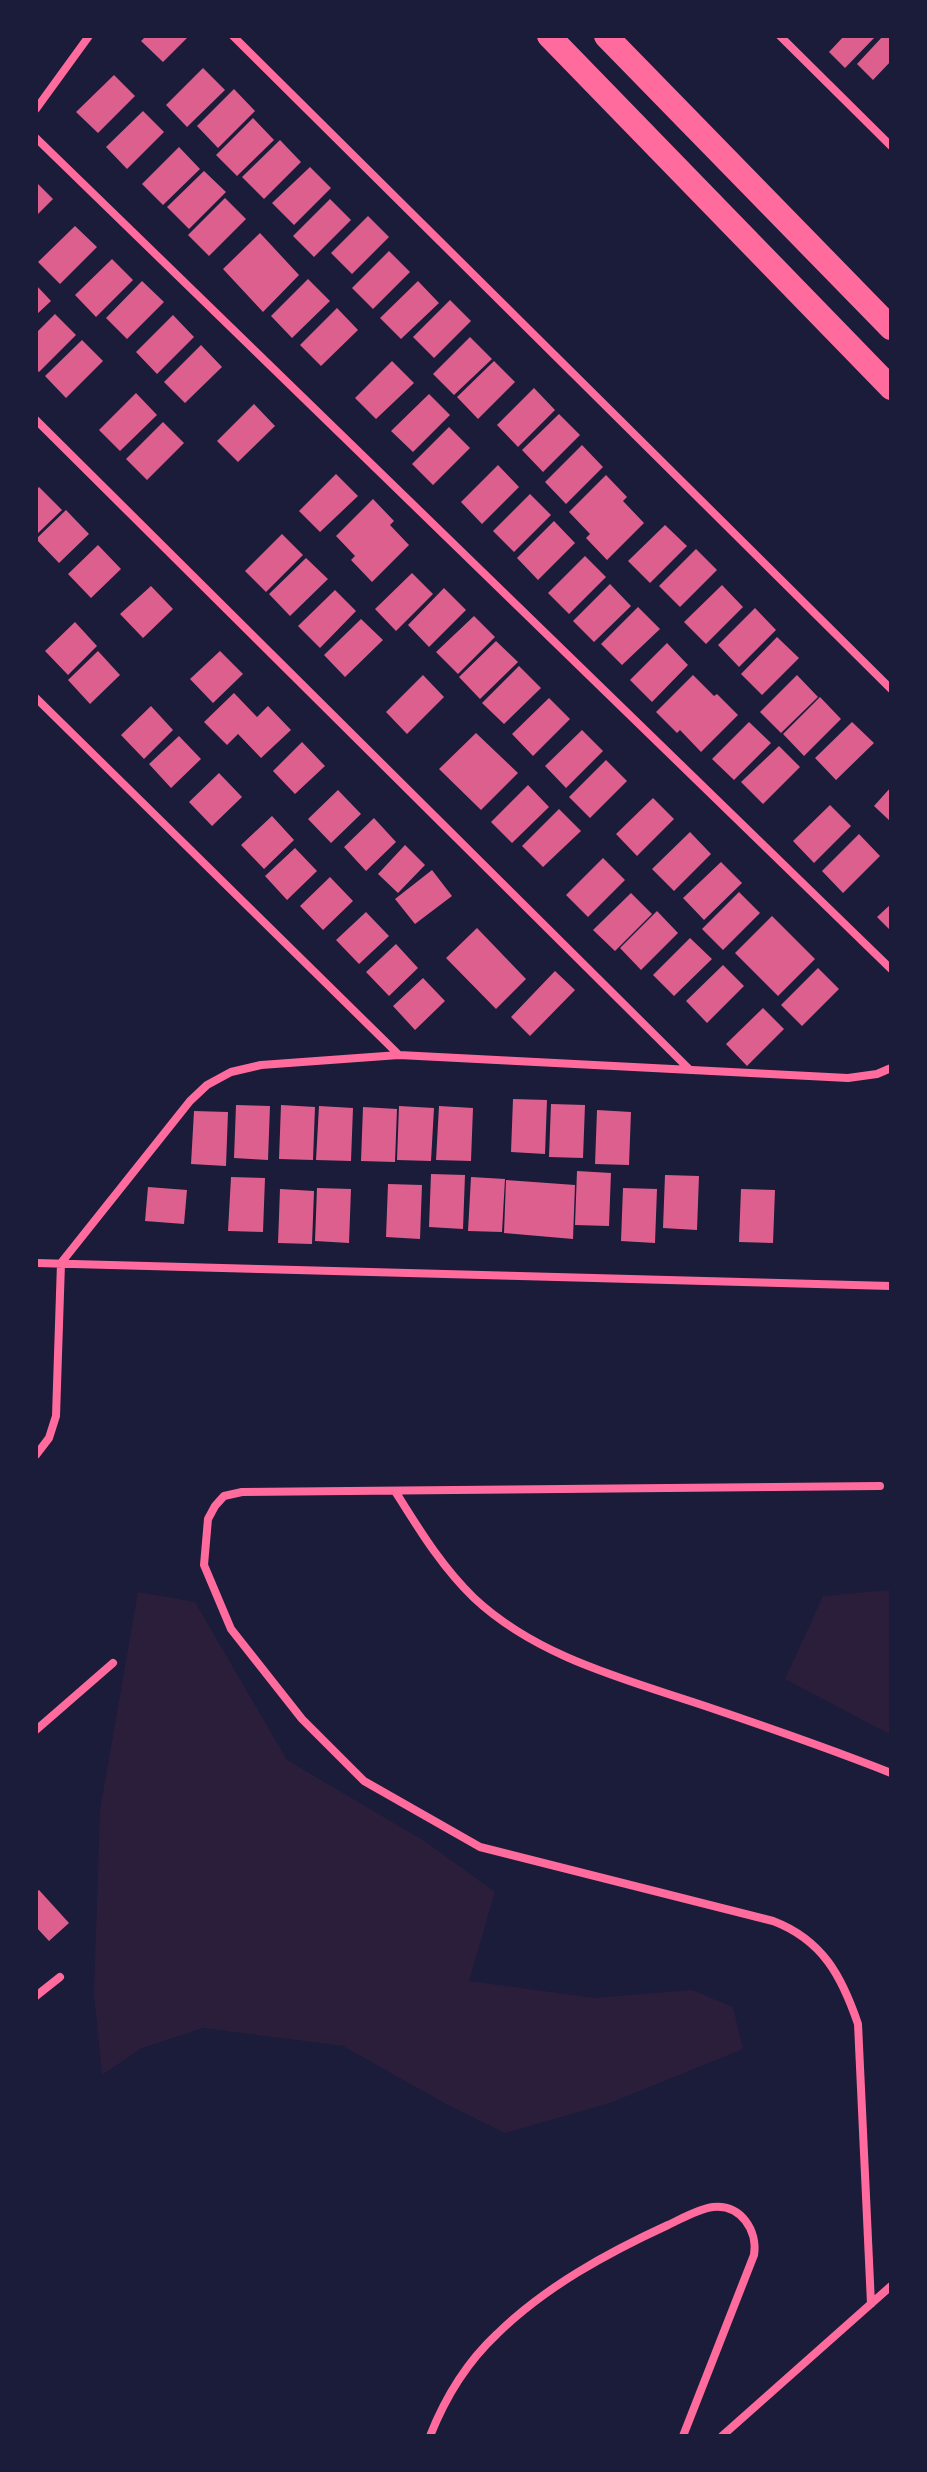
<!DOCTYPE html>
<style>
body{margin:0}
#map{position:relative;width:927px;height:2472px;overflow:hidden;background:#1b1b3a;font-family:Helvetica,sans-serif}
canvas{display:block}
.frame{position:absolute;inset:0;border:38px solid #1b1b3a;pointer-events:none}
</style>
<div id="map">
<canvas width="927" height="2472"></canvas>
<div class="frame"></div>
</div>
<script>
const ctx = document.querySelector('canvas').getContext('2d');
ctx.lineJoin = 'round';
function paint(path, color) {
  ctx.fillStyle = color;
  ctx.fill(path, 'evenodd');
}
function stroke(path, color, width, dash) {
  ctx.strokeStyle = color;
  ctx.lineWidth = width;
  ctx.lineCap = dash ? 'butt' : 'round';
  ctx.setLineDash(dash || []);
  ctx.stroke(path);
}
paint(new Path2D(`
 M891,1590V1735L785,1679L823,1596Z
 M138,1592L195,1602L287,1760L426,1842L495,1892L469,1981L595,1998L692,1990L733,2007L743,2049L610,2103L505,2133L446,2104L343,2046L203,2028L142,2048L102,2075L94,1993L100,1810Z`), '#2a1e3b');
paint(new Path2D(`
 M146,36H189L163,62L141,41Z
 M844,36H876L845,68L829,52Z
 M883,36H891V61L873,80L857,64Z
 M203,68L225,90L187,127L166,105Z
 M114,75L135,96L98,133L76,112Z
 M234,89L255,111L218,148L197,126Z
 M143,111L164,132L127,169L106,147Z
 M253,118L274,140L237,176L216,155Z
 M280,140L301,162L264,199L242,177Z
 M179,147L200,169L163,205L142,184Z
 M310,167L331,188L294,225L272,203Z
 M204,171L226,192L189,229L167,207Z
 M36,182L53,199L36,216Z
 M225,198L246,219L209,256L188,235Z
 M330,199L351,220L314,257L293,236Z
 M368,216L389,237L352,274L331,253Z
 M75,226L97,247L60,284L38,262Z
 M260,233L299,275L263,312L223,269Z
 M389,251L410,272L373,309L352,288Z
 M112,259L133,280L96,317L75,295Z
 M308,279L330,301L292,338L271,316Z
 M142,281L164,302L127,339L106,318Z
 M418,281L439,303L401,339L380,318Z
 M36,285L51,301L36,315Z
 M450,300L471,321L434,358L413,337Z
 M337,308L358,330L321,366L300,345Z
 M55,314L76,335L39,372L36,369V333Z
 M173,315L194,337L157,374L136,352Z
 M470,337L492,359L454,395L433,374Z
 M82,340L103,361L66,398L45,376Z
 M201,345L222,367L185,403L164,382Z
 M392,361L414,383L376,419L355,398Z
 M494,361L515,382L478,419L457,397Z
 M534,388L555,410L518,447L497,425Z
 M136,393L157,415L120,451L99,430Z
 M429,394L450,415L413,452L391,431Z
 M254,404L275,426L238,462L217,441Z
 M559,414L580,435L543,472L522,450Z
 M163,422L184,443L147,480L126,459Z
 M449,427L470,448L433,485L412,464Z
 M582,445L603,467L566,504L545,482Z
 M498,465L519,487L482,524L461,502Z
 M336,474L358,496L320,532L299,511Z
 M606,475L627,497L623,501L644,523L607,560L586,538L590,534L569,512Z
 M39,487L62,510L36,535V490Z
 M530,494L551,515L514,552L493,531Z
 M373,499L394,521L390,525L409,545L372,582L351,560L355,556L336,536Z
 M66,510L89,534L59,563L36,539Z
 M554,521L575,543L538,580L517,558Z
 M665,525L687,546L650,583L628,561Z
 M282,534L303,555L266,592L245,571Z
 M98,545L121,569L91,598L68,574Z
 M696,549L717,570L680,607L659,586Z
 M585,556L606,577L569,614L548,593Z
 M306,558L328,579L290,616L269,594Z
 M412,573L433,594L396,631L375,609Z
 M610,584L631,606L594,642L573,621Z
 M722,585L743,607L706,644L684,622Z
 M151,586L173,609L143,638L120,614Z
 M444,588L466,610L429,647L408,625Z
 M335,590L356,611L320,648L298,626Z
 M638,607L660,629L622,665L601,644Z
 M755,608L776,630L739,667L718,645Z
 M474,616L495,637L458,674L436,652Z
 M361,619L383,640L345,677L324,655Z
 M75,622L97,646L68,675L45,651Z
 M777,637L799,658L762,695L741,674Z
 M496,641L518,662L480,699L459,677Z
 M667,643L688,665L652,702L630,680Z
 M98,651L120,675L90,704L68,680Z
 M220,651L243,674L213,703L190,679Z
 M519,666L541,688L504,724L482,703Z
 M423,675L444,697L407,734L386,712Z
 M693,675L714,696L717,694L738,715L701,752L680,730L677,733L656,712Z
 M797,675L818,697L781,733L760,712Z
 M234,693L257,717L268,706L291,730L261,758L238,734L227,745L204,722Z
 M820,697L841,719L804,756L783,734Z
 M549,698L570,719L533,756L512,734Z
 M151,706L173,730L144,759L121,735Z
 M749,722L771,743L734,780L712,759Z
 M852,722L874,743L836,780L815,758Z
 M582,730L603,751L566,788L545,766Z
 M476,733L518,773L481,810L439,769Z
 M179,736L201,759L171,788L149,764Z
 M302,742L325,766L295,794L273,771Z
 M779,746L800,767L763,804L741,782Z
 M606,760L627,781L590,818L569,797Z
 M219,773L242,797L212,826L189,802Z
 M528,785L549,807L512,843L491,822Z
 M891,787V822L874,806Z
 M338,790L361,814L331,843L308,819Z
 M653,798L674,819L637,856L616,834Z
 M830,805L851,826L814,863L793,841Z
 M559,809L581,831L543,867L522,846Z
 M272,816L294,840L264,869L241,845Z
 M374,818L396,842L366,871L344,847Z
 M690,832L711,854L674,891L652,869Z
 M859,834L880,856L843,893L822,871Z
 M405,845L425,865L398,893L378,874Z
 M295,848L317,871L287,900L265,876Z
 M603,858L625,880L588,917L566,895Z
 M721,862L742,883L704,920L683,898Z
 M432,870L452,896L415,924L395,899Z
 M330,877L353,901L323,930L300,906Z
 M739,892L760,913L723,950L702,929Z
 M631,893L652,914L615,951L593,930Z
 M891,904V931L877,917Z
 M657,911L678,933L641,970L620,948Z
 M366,912L389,936L359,964L336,940Z
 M772,916L815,959L778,996L735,953Z
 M477,928L526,979L496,1009L446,958Z
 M690,938L712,959L674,996L653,975Z
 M396,944L418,968L389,996L366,972Z
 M723,965L744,986L707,1023L686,1001Z
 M818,968L839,989L802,1026L781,1005Z
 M555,971L575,990L530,1036L511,1017Z
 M423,978L445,1001L415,1030L393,1006Z
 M763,1008L784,1029L747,1066L726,1044Z
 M513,1099L547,1100L545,1154L511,1152Z
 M551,1104L585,1105L583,1158L549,1157Z
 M236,1105L270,1106L268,1160L234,1158Z
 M281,1105L315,1107L313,1160L279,1159Z
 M319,1106L353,1108L351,1161L316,1160Z
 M399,1106L434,1108L431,1161L397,1160Z
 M439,1106L473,1108L471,1161L436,1160Z
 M363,1107L397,1109L395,1162L361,1161Z
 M597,1110L631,1112L629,1165L595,1164Z
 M194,1111L228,1112L226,1166L191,1164Z
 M577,1171L611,1173L609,1226L575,1225Z
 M431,1174L465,1175L463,1229L429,1227Z
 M665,1175L699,1176L697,1230L663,1228Z
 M231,1177L265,1178L263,1232L228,1231Z
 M471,1177L505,1179L502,1232L468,1231Z
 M506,1180L575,1185L573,1239L504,1233Z
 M388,1184L422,1185L420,1239L386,1237Z
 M148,1187L187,1190L184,1224L145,1221Z
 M317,1188L351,1189L349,1243L315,1241Z
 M623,1188L657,1189L655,1243L621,1241Z
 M280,1189L314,1191L312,1244L278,1243Z
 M741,1189L775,1190L773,1243L739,1242Z
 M39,1890L69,1923L49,1941L36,1927V1892Z`), '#dd5f8e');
stroke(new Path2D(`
 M233,36L891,689
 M780,36L891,146
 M36,109L89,36
 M36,138L891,969
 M36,420L690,1070
 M36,698L399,1055
 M36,1263L891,1286
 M36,1455L49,1438L56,1416L61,1263L190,1101L207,1085L231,1072L261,1065L399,1055L848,1078L877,1074L891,1068
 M395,1491C419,1529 441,1566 474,1598C538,1658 628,1680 708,1707C770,1728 831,1749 891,1773
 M36,1730L113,1663
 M36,1996L60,1977
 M871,2304L858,2024C842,1977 823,1940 773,1921L480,1847L364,1781L302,1719L231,1629L204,1565L208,1519L215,1506L224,1496L242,1492L880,1486
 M430,2436C445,2398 467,2362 497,2334C545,2287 607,2253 668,2225C681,2219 698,2209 713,2207C741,2204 758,2231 754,2255L683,2436
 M722,2436L891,2286`), '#ff6b9d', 8);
stroke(new Path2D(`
 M549,36L891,388
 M606,36L891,328`), '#ff6b9d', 24);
</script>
